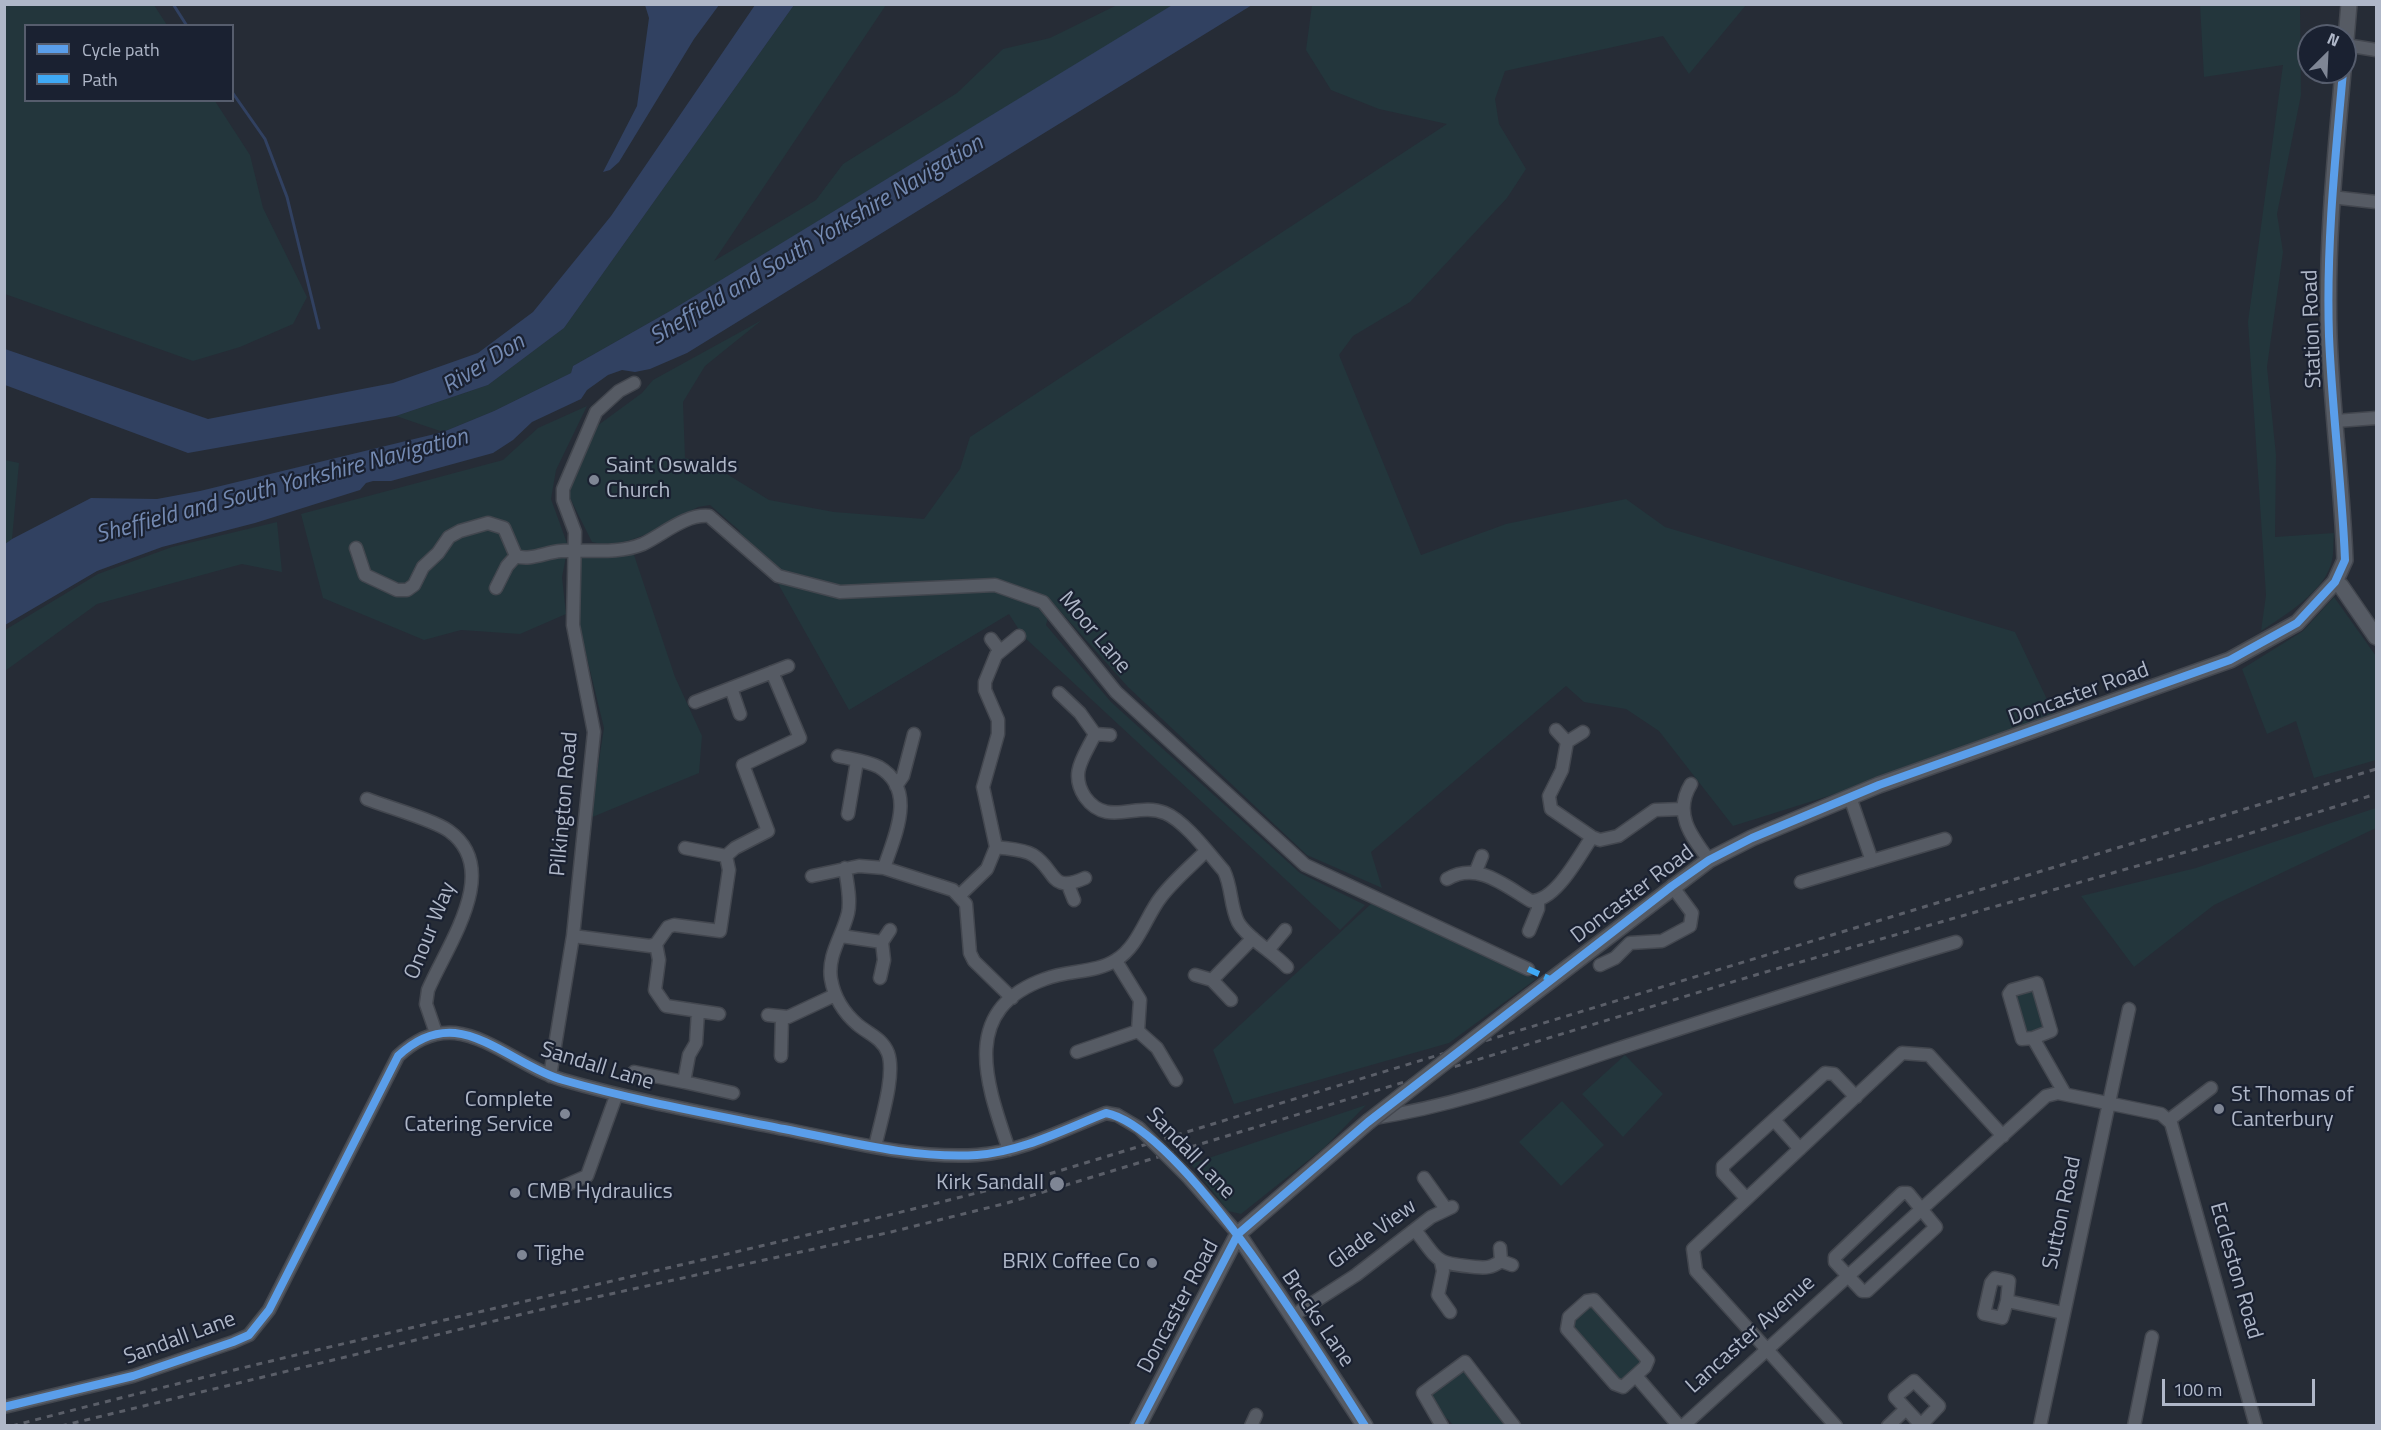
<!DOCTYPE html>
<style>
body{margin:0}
#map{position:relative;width:2381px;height:1430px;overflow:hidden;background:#262c36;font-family:"Titillium Web",sans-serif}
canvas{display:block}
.frame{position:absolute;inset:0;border:6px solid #afb7c8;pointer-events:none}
.legend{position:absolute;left:24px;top:24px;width:210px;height:78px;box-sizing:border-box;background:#1a2131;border:2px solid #565d6d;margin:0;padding:8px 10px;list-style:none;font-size:18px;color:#afb7c8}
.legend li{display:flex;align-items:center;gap:12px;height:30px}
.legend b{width:30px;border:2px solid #565d6d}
.north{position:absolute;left:2297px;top:24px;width:60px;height:60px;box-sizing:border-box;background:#1a2131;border:2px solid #565d6d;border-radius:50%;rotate:24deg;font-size:16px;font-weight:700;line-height:24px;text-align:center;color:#afb7c8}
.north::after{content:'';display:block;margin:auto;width:21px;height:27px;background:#7f8695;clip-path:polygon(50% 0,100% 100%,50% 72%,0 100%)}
.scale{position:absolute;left:2162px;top:1379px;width:153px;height:27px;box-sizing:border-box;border:3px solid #afb7c8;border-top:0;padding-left:8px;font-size:18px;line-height:21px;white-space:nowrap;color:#afb7c8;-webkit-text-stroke:4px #1a2131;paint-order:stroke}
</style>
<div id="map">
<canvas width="2381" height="1430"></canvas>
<div class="frame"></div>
<ul class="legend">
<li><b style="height:8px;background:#5a9eea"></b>Cycle path</li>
<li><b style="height:8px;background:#3fa9f5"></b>Path</li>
</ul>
<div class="north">N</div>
<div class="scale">100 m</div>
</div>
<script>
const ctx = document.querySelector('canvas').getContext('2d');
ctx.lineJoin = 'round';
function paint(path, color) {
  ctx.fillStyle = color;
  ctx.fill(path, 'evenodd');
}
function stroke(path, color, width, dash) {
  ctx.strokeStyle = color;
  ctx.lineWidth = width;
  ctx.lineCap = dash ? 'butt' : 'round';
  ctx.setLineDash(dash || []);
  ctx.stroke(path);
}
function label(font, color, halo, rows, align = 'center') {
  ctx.font = font + ' "Titillium Web",sans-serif';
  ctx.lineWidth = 4.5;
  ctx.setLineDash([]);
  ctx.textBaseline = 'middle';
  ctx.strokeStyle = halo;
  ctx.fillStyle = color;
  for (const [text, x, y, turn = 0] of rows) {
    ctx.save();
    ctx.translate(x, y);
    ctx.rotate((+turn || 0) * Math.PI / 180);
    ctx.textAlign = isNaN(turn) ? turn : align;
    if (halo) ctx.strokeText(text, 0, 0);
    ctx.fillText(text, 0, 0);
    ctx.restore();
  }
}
paint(new Path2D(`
 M4,5H154L167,25L26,26V100L215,101L250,155L263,208L307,297L293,324L240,347L193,361L5,294Z
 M794,5H886L714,261L816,200L843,164L957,93L1003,49L1050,38L1117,5H1174L670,311L573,366L571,373L494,411L443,432L396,416L488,385L564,328Z
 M1312,5H1746L1689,74L1663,36L1505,71L1495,99L1499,124L1526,169L1507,198L1410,302L1353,336L1339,355L1421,555L1506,524L1626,499L1665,527L2015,632L2054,714L1851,789L1733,826L1659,731L1626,709L1584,702L1566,686L1371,852L1382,888L1307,855L1128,687L1052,602L1046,625L1111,702L1300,873L1365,905L1340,930L1023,636L1009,614L849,710L776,580L739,544L740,531L710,505L698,507C666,523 629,551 592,542L569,496L577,465L597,426L642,393L653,380L762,320L705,366L683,402L685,458L717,468L769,500L834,512L924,519L960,469L970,437L1447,124L1379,109L1331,90L1306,50Z
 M2200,5H2300L2301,95L2277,214L2283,252L2267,367L2276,455L2275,537L2334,533C2333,542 2334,552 2332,560C2326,591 2285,615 2261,631L2266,595L2248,322L2283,65L2204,77Z
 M587,406L556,470L551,499L568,546L562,577L566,614L520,634L461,630L424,640L323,598L301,514L503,460L538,428Z
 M5,460L19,463L12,539L5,544Z
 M277,522L282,572L242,564L97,604L5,671V630L98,574L172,547Z
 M633,552L675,677L702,736L699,773L590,818L604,728L579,625L577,567L580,557L609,558Z
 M2334,597L2376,656V760L2314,778L2296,721L2267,734L2242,669L2303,631Z
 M2376,808V828L2214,905L2134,967L2081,896L2196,868Z
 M1372,903L1536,979L1449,1043L1234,1104L1213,1050Z
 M2034,988L2045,1025L2042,1029L2029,1034L2025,1032L2013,996L2016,993Z
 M1625,1055L1663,1094L1623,1137L1582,1094Z
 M1562,1101L1604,1145L1561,1186L1519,1142Z
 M1366,1105L1325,1147L1241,1214L1228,1211L1191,1164Z
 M1592,1305L1642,1361L1624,1379L1615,1378L1572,1329L1570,1321Z
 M1460,1367L1468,1370L1510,1425H1453L1448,1419L1442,1418L1429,1393Z`), '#23363c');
paint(new Path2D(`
 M1174,4L1252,5L687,353L650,369L635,372L622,370L608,375L587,390L581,399L532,422L513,440L493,453L391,481H373L366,483L360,490L255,523L162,547L97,571L5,625V544L12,539L91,498L157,499L200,491L443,432L494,411L571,373L573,366L670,311Z
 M645,5H719L694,39L619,162L610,170L603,172L637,106L649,18Z
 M755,5H794L564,328L488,385L396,416L188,453L5,385V349L208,419L393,383L478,353L533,312L611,216Z`), '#314161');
stroke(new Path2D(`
 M173,4L187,26
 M232,92L265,139L287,197L319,328`), '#314161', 3);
const minor = new Path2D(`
 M2346,45L2376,50
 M2331,197L2376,202
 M2336,421L2376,418
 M356,548L365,575L397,590H407L414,585L423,567L438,553L449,537L460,531L488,523L504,528L516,556
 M516,556C530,561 546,552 561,551C589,549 616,555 643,544C664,534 685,514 709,516L778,576L840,592L995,585L1043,602L1116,692L1305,865L1528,969
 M496,588L507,566L516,556
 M991,639L1000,651
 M731,688L740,714
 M1059,693L1080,713L1095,734L1110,735
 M695,702L788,666
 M1556,730L1567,742L1583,732
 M1095,734C1084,757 1069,773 1085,797C1107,828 1137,801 1165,813C1185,821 1210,855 1224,871C1232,887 1230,906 1238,922C1247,938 1273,952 1287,967
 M1567,742L1562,770L1549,796L1551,809L1592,837L1600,840L1618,836L1655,810L1682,809
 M838,756C851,759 867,761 879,767C918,790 894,837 884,868
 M1691,784C1673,813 1691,836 1709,860
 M896,786L903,776L914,734
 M1850,797L1872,861
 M367,799C387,807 434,820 449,831C503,870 447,945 428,990L426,1004L436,1033
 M848,814L857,761
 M996,847C1008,849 1023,849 1033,855C1057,870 1049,894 1085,878
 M685,848L726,856L735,848L768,831L743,765L800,738L772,672
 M845,868C847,882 851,899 848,913C843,935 827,955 831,979C834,997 844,1013 858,1025C869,1034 882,1038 888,1053C896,1075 880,1123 875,1147
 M1476,871L1482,856
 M812,876L859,866L884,868L953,890L966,904L970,953L974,961L1012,998
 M1447,879C1478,861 1505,886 1531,901C1556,901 1579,856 1592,837
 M1801,882L1945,839
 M1068,885L1074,900
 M960,895L987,869L996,847L983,787L998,734V720L985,690V682L996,655L1019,636
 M1529,931L1538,909V901
 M573,936L650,946L656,944
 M841,936L882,942
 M656,944L668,927L674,925L720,931L729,870L726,856
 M656,944L659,960L655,990L666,1006L719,1014
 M1269,949L1285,930
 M1600,965L1615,958L1630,943L1662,941L1690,926L1692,913L1672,886
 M1195,975L1212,980L1231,1000
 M880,978L884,960L882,942L890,930
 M1212,980L1253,938
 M768,1015L788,1017L835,995
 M1138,1031L1157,1048L1176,1080
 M2033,1038L2051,1031L2037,983L2012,990L2009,994L2022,1039L2033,1038L2065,1094
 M1077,1052L1138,1031L1140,1000L1116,961
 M781,1056L782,1017
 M634,1072L684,1082L689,1055L696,1043L698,1011
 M550,1076L573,936L594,732L573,625L575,532L563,500V489L596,412L619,391L634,383
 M684,1082L733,1093
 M1374,1118C1456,1106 1536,1076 1614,1050C1728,1013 1841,976 1956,942
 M1774,1120L1800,1149
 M2169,1120L2211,1088
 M1009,1150C987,1085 958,1010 1045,979C1068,970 1096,973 1116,960C1138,947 1146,916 1161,897C1174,880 1191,866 1206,851
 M1188,1177L1238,1234
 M1424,1178L1446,1209
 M562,1187L587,1176L616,1096
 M1902,1193H1908L1936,1227L1867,1291H1862L1835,1262V1257Z
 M1746,1198L1723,1173V1166L1825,1073L1834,1074L1856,1097
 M1415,1230C1440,1262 1434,1263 1475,1267C1486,1268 1491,1268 1501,1261
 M1500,1248L1501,1261L1512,1265
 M1441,1262L1443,1271L1438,1295L1450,1312
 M1594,1300L1648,1360L1645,1367L1623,1387L1615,1384L1567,1329L1569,1317L1587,1301Z
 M2007,1301L2009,1281L1995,1278L1991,1283L1984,1314L2002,1318L2007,1301L2063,1313
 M1294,1315L1356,1275L1431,1217L1452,1207
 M1636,1376L1679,1426
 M1914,1381L1939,1406L1921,1425L1895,1397Z
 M4,1407L133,1376L233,1342L249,1335L269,1310L398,1056C414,1041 433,1031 455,1033C491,1037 527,1070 563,1080C636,1101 710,1114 784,1129C846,1141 913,1159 977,1155C1021,1152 1065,1129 1106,1113L1117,1115L1139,1128
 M1251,1426L1256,1415
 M1442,1426L1423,1393L1465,1362L1514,1426
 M1683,1426L2046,1096L2058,1093L2161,1114L2171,1123L2256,1426
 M1836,1426L1696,1271L1693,1249L1902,1053L1929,1055L2003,1136
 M1888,1426L1906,1409
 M2040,1426L2129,1009
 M2134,1426L2152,1337`);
const tertiary = new Path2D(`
 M2345,51L2349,4
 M2335,582L2341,586L2376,637
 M1508,1013L1709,860L1752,838L1879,785L2230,660L2297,623L2335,582L2345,560C2342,485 2332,411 2329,336C2326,248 2335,160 2343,72
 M1238,1234L1365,1426
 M1138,1426L1238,1234L1368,1122`);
stroke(minor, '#43474f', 15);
stroke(tertiary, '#43474f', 18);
stroke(minor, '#565b64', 12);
stroke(tertiary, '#565b64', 15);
stroke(new Path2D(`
 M12,1426C353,1336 698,1266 1039,1177L2376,769
 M61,1426L556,1306L891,1232L1007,1203L1762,973L2235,838L2376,794`), '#5a5e68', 3, [6, 6]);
const minorBridge = new Path2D(`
 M1139,1128L1188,1177`);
const tertiaryBridge = new Path2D(`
 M1368,1122L1508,1013`);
stroke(minorBridge, '#43474f', 15, []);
stroke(tertiaryBridge, '#43474f', 18, []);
stroke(minorBridge, '#565b64', 12);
stroke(tertiaryBridge, '#565b64', 15);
stroke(new Path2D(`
 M1528,969L1550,979`), '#3fa9f5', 6, [12, 6]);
stroke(new Path2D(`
 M4,1407L133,1376L233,1342L249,1335L269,1310L398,1056C414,1041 433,1031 455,1033C491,1037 527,1070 563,1080C636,1101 710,1114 784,1129C846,1141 913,1159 977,1155C1021,1152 1065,1129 1106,1113C1183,1129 1321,1356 1365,1426
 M1138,1426L1238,1234L1368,1122L1672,886L1709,860L1752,838L1879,785L2230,660L2297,623L2335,582L2345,560C2342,485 2332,411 2329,336C2326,248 2335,160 2343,72`), '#5a9eea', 8);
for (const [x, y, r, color] of [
 [594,480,6,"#7f8695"],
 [2219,1109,6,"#7f8695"],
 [565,1114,6,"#7f8695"],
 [1057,1184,8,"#7f8695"],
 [515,1193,6,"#7f8695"],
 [522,1255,6,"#7f8695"],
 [1152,1263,6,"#7f8695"]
]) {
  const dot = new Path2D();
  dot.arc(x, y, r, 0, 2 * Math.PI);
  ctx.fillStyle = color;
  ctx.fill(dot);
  stroke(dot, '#1a2131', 2);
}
label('22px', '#afb7c8', '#1a2131', [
 ["Station Road",2313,329,-92],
 ["Moor Lane",1094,633,50],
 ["Doncaster Road",2079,695,-20],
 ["Pilkington Road",565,804,-85],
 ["Doncaster Road",1633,895,-37],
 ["Onour Way",431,931,-68],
 ["Sandall Lane",597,1067,17],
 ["Sandall Lane",1190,1154,46],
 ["Sutton Road",2063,1213,-78],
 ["Glade View",1373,1235,-36],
 ["Eccleston Road",2235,1271,74],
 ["Doncaster Road",1179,1307,-62],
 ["Brecks Lane",1317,1319,56],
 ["Lancaster Avenue",1751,1335,-42],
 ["Sandall Lane",180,1339,-20]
]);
label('22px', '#afb7c8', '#1a2131', [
 ["Saint Oswalds",606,467],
 ["Church",606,492],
 ["St Thomas of",2231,1096],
 ["Canterbury",2231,1121],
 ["Complete",553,1101,"right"],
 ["Catering Service",553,1126,"right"],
 ["Kirk Sandall",1044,1184,"right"],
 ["CMB Hydraulics",527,1193],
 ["Tighe",534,1255],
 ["BRIX Coffee Co",1140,1263,"right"]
], 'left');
label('italic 24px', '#748ab2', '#1a2131', [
 ["Sheffield and South Yorkshire Navigation",817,241,-31],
 ["River Don",484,365,-32],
 ["Sheffield and South Yorkshire Navigation",282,487,-15]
]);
</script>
